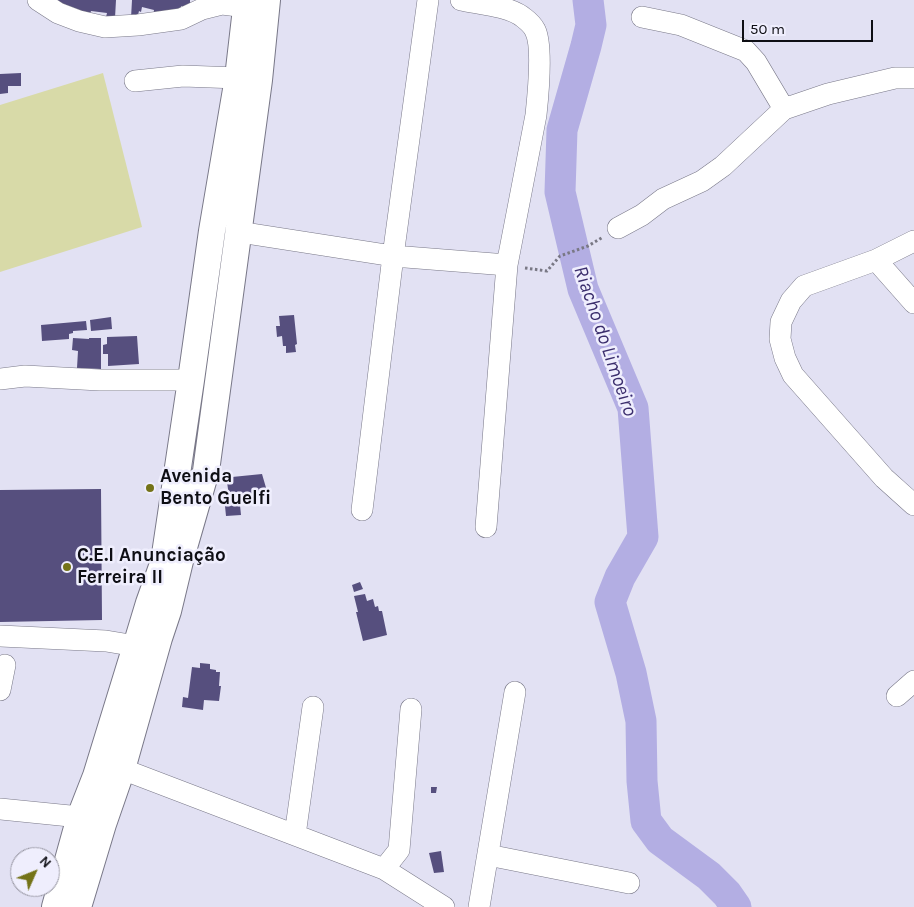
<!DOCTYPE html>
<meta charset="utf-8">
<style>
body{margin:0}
#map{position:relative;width:914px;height:907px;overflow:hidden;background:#e2e1f3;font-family:Karla,sans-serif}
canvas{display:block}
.north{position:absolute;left:10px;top:847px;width:50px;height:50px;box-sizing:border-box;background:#efeefd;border:1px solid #9594a0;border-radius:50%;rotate:46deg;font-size:14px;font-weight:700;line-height:20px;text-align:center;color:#0e0e14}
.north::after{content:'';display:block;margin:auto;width:18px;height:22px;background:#747318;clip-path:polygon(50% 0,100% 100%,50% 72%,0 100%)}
.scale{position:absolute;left:742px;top:20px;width:131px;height:22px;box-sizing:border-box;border:2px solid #0e0e14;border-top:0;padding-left:6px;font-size:15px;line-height:18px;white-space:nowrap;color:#0e0e14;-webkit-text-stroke:4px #efeefd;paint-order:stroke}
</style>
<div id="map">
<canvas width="914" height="907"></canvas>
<div class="north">N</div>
<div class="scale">50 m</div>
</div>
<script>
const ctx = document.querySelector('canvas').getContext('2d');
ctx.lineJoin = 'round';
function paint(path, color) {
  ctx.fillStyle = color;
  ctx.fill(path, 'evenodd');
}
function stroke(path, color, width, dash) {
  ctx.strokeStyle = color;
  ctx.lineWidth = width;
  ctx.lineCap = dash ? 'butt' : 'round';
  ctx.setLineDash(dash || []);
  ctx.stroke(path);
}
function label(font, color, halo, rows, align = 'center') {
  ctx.font = font + ' Karla,sans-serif';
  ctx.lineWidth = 5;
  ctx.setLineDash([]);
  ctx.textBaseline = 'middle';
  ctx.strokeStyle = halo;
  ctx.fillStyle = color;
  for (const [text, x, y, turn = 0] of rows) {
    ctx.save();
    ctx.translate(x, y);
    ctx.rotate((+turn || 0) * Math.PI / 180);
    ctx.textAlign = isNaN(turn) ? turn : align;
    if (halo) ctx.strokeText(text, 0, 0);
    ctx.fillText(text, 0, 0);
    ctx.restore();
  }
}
paint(new Path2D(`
 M103,73L142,227L0,272V105Z`), '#d8daa8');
stroke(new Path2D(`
 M588,0L591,25L586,46L562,130L560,192L583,289L633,408L643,537L620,577L610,602L631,673L641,721L642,781L646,821L660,840L709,876L727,894L736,907`), '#b3aee3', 31);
paint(new Path2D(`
 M53,0H116L115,18L106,17L107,13L91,11L90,14Z
 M132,0H190V6H181V13L153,18L154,10L142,7L141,12L139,11L137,19L131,18Z
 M21,73V86H8V93L0,94V74Z
 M294,315L297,344L295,345L296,352L286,353V346H283L282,336L277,337L276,326H280L279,316Z
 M111,317L112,329L91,331L90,320Z
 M86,321L87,330L73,331V333L69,334V339L42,341L41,325Z
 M137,336L139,364L108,366V354H103V345L107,344V337Z
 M73,338L89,339V338H101V369L77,368L78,351L72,350Z
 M262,474L269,498L257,499L258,504L252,505L251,500L230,503L227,482H233L232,477Z
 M101,489L102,620L0,622V490Z
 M240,505L241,515L226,516L225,506Z
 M360,582L363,589L354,592L352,585Z
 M365,594L367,601L373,599L375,607L378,606L379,611H382L387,635L363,641L356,612H358L354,596Z
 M200,663L210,664V669L216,670V672H220L219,686H221L219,701L204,700L203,710L182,707L183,697L188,698L192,667L200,668Z
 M431,787H437L436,793H431Z
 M441,851L444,872L434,873L429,853Z`), '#564f7e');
const minor = new Path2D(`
 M38,0L58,13L79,21L105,27L138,25L181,19L202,9L222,4L247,7L260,13
 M461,0C480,4 510,6 524,18C528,21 533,26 535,30C543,45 538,96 536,115L507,265L486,527
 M642,17L681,25L746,51L756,62L784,109
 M135,81L183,76L238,78
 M618,228L642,215L663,199L702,181L723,166L784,109L828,94L895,78H914
 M239,232L393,256L507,265
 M914,241L876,260L804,286L791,301L781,322L780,339L785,358L793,375L884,478L914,505
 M876,260L914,303
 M0,379L25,376L100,380H191
 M362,510L393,256L428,0
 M0,636L106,641L136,646
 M0,690L5,665
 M897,696L914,681
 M122,769L384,869L444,907
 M0,809L80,817
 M295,835L313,707
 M488,855L629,883
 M384,869L399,850L411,709
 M479,907L515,692`);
const major = new Path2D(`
 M55,907L80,817L96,776L136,646L149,603L164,561L191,380L212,231L238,78L247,0
 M78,907L103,824L122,769L159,638L168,611L180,561L206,471L259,80L267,0`);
stroke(minor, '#797888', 22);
stroke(major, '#797888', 28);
stroke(new Path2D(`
 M525,268L547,271L560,256L588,246L603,237`), '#797884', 3, [2.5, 2.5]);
stroke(minor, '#fff', 21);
stroke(major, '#fff', 26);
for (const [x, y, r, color] of [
 [150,488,5,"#747318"],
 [67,567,5,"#747318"]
]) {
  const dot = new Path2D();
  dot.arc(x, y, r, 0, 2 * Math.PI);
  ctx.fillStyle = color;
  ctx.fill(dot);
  stroke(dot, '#efeefd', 2);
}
label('bold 19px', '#0e0e14', '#efeefd', [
 ["Avenida",160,477],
 ["Bento Guelfi",160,499],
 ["C.E.I Anunciação",77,556],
 ["Ferreira II",77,578]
], 'left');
label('italic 20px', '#3b2e6d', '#efeefd', [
 ["Riacho do Limoeiro",605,341,71]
]);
</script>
